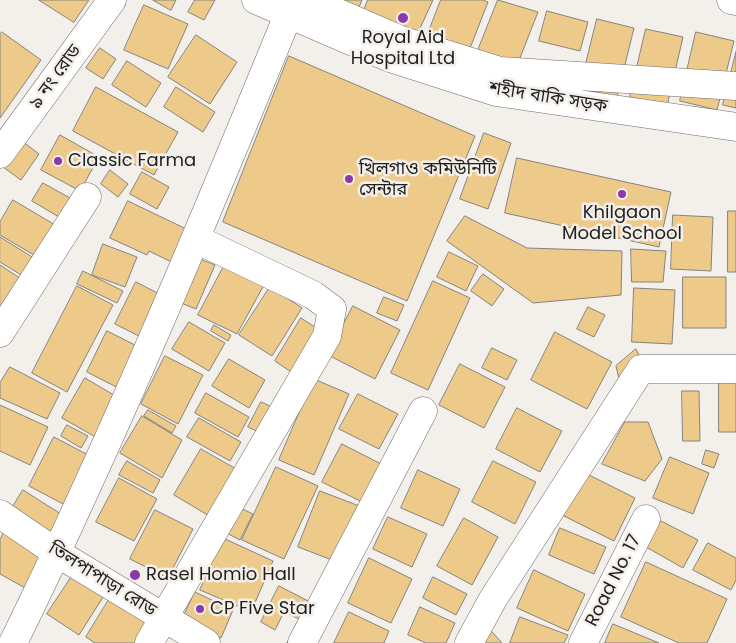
<!DOCTYPE html>
<meta charset="utf-8">
<style>
body{margin:0}
canvas{display:block;background:#f3efea}
</style>
<canvas width="736" height="643"></canvas>
<script>
const ctx = document.querySelector('canvas').getContext('2d');
ctx.lineJoin = 'round';
function paint(path, color) {
  ctx.fillStyle = color;
  ctx.fill(path, 'evenodd');
}
function stroke(path, color, width, dash) {
  ctx.strokeStyle = color;
  ctx.lineWidth = width;
  ctx.lineCap = dash ? 'butt' : 'round';
  ctx.setLineDash(dash || []);
  ctx.stroke(path);
}
function label(font, color, halo, rows, align = 'center') {
  ctx.font = font + ' Poppins,"Noto Sans Bengali",sans-serif';
  ctx.lineWidth = 5;
  ctx.setLineDash([]);
  ctx.textBaseline = 'middle';
  ctx.strokeStyle = halo;
  ctx.fillStyle = color;
  for (const [text, x, y, turn = 0] of rows) {
    ctx.save();
    ctx.translate(x, y);
    ctx.rotate((+turn || 0) * Math.PI / 180);
    ctx.textAlign = isNaN(turn) ? turn : align;
    if (halo) ctx.strokeText(text, 0, 0);
    ctx.fillText(text, 0, 0);
    ctx.restore();
  }
}
const building = new Path2D(`
 M39,0H89L74,22Z
 M153,0H176L171,10Z
 M195,0H215L204,20L188,12Z
 M342,0H362L359,7Z
 M368,0H433L411,48L359,22Z
 M441,0H483L488,2L465,61L424,44Z
 M498,0L538,12L514,73L475,58Z
 M144,5L188,24L168,69L124,50Z
 M547,11L588,22L580,51L539,41Z
 M597,19L634,28L617,97L580,88Z
 M646,29L683,37L667,106L630,97Z
 M2,32L41,60L0,118V34Z
 M696,32L734,41L717,110L680,101Z
 M196,35L237,62L210,104L168,77Z
 M100,48L116,59L103,79L86,68Z
 M736,52V108L723,105Z
 M289,56L475,136L407,301L223,222Z
 M127,61L161,83L146,107L112,85Z
 M96,87L178,132L154,175L73,131Z
 M176,87L215,112L203,132L164,107Z
 M484,133L511,143L488,209L460,199Z
 M60,135L99,157L80,191L41,170Z
 M22,141L39,154L21,180L3,167Z
 M517,158L671,192L659,247L505,213Z
 M110,170L128,184L118,197L101,184Z
 M142,172L169,187L157,209L130,194Z
 M43,183L70,198L59,217L32,201Z
 M13,200L57,226L39,258L0,235V222Z
 M128,201L205,238L190,271L149,251L147,255L110,238Z
 M728,211H736V272H728Z
 M673,215L713,217L711,271L671,269Z
 M465,216L527,248L622,251L621,295L533,303L447,241Z
 M0,237L37,260L26,278L0,262Z
 M103,244L137,257L125,287L92,275Z
 M631,249L666,251L663,282H632Z
 M449,252L478,266L466,291L437,277Z
 M200,259L215,265L196,309L181,303Z
 M0,265L29,284L0,318Z
 M224,266L264,285L237,334L198,315Z
 M83,271L123,291L117,303L77,284Z
 M483,274L504,289L492,306L471,291Z
 M683,277H726V328H683Z
 M433,281L470,298L428,390L391,373Z
 M136,282L179,304L159,346L115,324Z
 M77,286L113,305L67,392L32,373Z
 M270,287L302,308L272,356L239,335Z
 M634,288L675,290L672,344L632,342Z
 M384,297L404,305L397,321L377,313Z
 M353,306L400,330L375,379L328,355Z
 M588,307L605,315L594,337L577,329Z
 M301,318L321,331L294,374L275,361Z
 M189,322L225,343L209,371L172,349Z
 M214,325L231,335L228,341L211,331Z
 M107,331L151,353L130,394L87,372Z
 M555,332L612,362L587,409L531,380Z
 M492,348L517,360L507,380L482,368Z
 M636,349L641,360L619,379L616,366Z
 M165,356L203,375L178,424L141,404Z
 M229,359L265,380L249,408L212,386Z
 M460,364L505,387L484,428L439,405Z
 M10,367L60,393L47,419L0,398V383Z
 M85,378L124,401L101,440L62,418Z
 M314,379L349,394L314,475L279,460Z
 M719,381H736V432H719Z
 M682,391H699L700,441H683Z
 M206,393L249,417L238,437L195,413Z
 M358,394L398,414L379,449L339,429Z
 M261,402L274,408L261,433L248,427Z
 M0,405L48,427L30,465L0,451Z
 M517,408L562,431L540,472L496,449Z
 M148,410L176,426L172,433L144,416Z
 M142,416L182,440L162,478L120,453Z
 M199,418L241,442L230,461L187,437Z
 M625,422H648L662,459L645,481L602,464Z
 M67,425L88,436L81,448L61,436Z
 M54,437L92,457L67,506L29,486Z
 M342,444L383,465L364,503L322,482Z
 M201,449L238,470L211,517L174,495Z
 M706,450L719,454L714,468L702,464Z
 M670,457L709,473L693,514L653,498Z
 M127,461L160,480L153,493L119,475Z
 M493,461L536,482L515,524L472,502Z
 M276,467L318,486L284,559L242,540Z
 M418,470L460,489L443,526L401,508Z
 M583,472L635,498L614,541L562,515Z
 M119,478L157,499L134,541L96,522Z
 M23,490L61,514L49,534L11,510Z
 M320,491L362,507L340,563L298,547Z
 M232,504L253,514L240,540L219,529Z
 M155,510L193,529L168,578L130,559Z
 M388,517L427,534L412,567L373,549Z
 M464,518L498,537L472,585L437,566Z
 M661,521L698,540L683,568L646,547Z
 M7,526L49,549L27,589L0,574V540Z
 M560,528L606,547L594,574L549,555Z
 M223,538L273,561L251,612L200,590Z
 M708,543L736,558V580L731,590L693,570Z
 M369,558L412,579L391,623L348,603Z
 M646,562L727,599L707,643H679L621,617Z
 M534,570L585,594L568,631L517,608Z
 M74,573L105,594L79,635L47,614Z
 M433,577L467,594L456,615L423,598Z
 M279,586L318,606L300,643H287L299,619L284,612L275,630L261,622Z
 M195,592L233,610L221,638L182,620Z
 M113,593L153,617L137,643H95L86,637Z
 M420,607L455,623L446,643H426L408,635Z
 M349,612L389,631L384,643H334Z
 M520,617L568,635L564,643H510Z
 M485,624L502,643H476Z
 M613,624L659,643H605Z`);
paint(building, '#edca89');
stroke(building, '#85837d', 1);
const minor = new Path2D(`
 M731,0L736,1
 M0,154L112,0
 M0,333L87,197
 M0,514L57,553L206,643
 M13,643C114,437 202,225 289,13
 M149,643L327,336L332,309L313,295L196,239
 M302,643L423,411
 M469,643L493,599L641,369H736
 M583,643L646,519`);
const tertiary = new Path2D(`
 M256,0L390,58L496,92L736,127
 M308,0L401,40L500,71L736,86`);
stroke(minor, '#706d68', 29);
stroke(tertiary, '#706d68', 29);
stroke(minor, '#fff', 28);
stroke(tertiary, '#fff', 28);
for (const [x, y, r, color] of [
 [403,18,6,"#8d39a6"],
 [58,161,5,"#8d39a6"],
 [349,179,5,"#8d39a6"],
 [622,194,5,"#8d39a6"],
 [135,575,6,"#8d39a6"],
 [200,609,5,"#8d39a6"]
]) {
  const dot = new Path2D();
  dot.arc(x, y, r, 0, 2 * Math.PI);
  ctx.fillStyle = color;
  ctx.fill(dot);
  stroke(dot, '#f3efea', 2);
}
label('18px', '#201f1d', '#f3efea', [
 ["Royal Aid",403,38,"center"],
 ["Hospital Ltd",403,59,"center"],
 ["Classic Farma",68,161],
 ["খিলগাও কমিউনিটি",359,169],
 ["সেন্টার",359,190],
 ["Khilgaon",622,213,"center"],
 ["Model School",622,234,"center"],
 ["Rasel Homio Hall",146,575],
 ["CP Five Star",210,609]
], 'left');
label('18px', '#201f1d', '#f3efea', [
 ["৯ নং রোড",56,77,-54],
 ["শহীদ বাকি সড়ক",548,98,9],
 ["তিলপাপাড়া রোড",102,580,32],
 ["Road No. 17",614,581,-63]
]);
</script>
